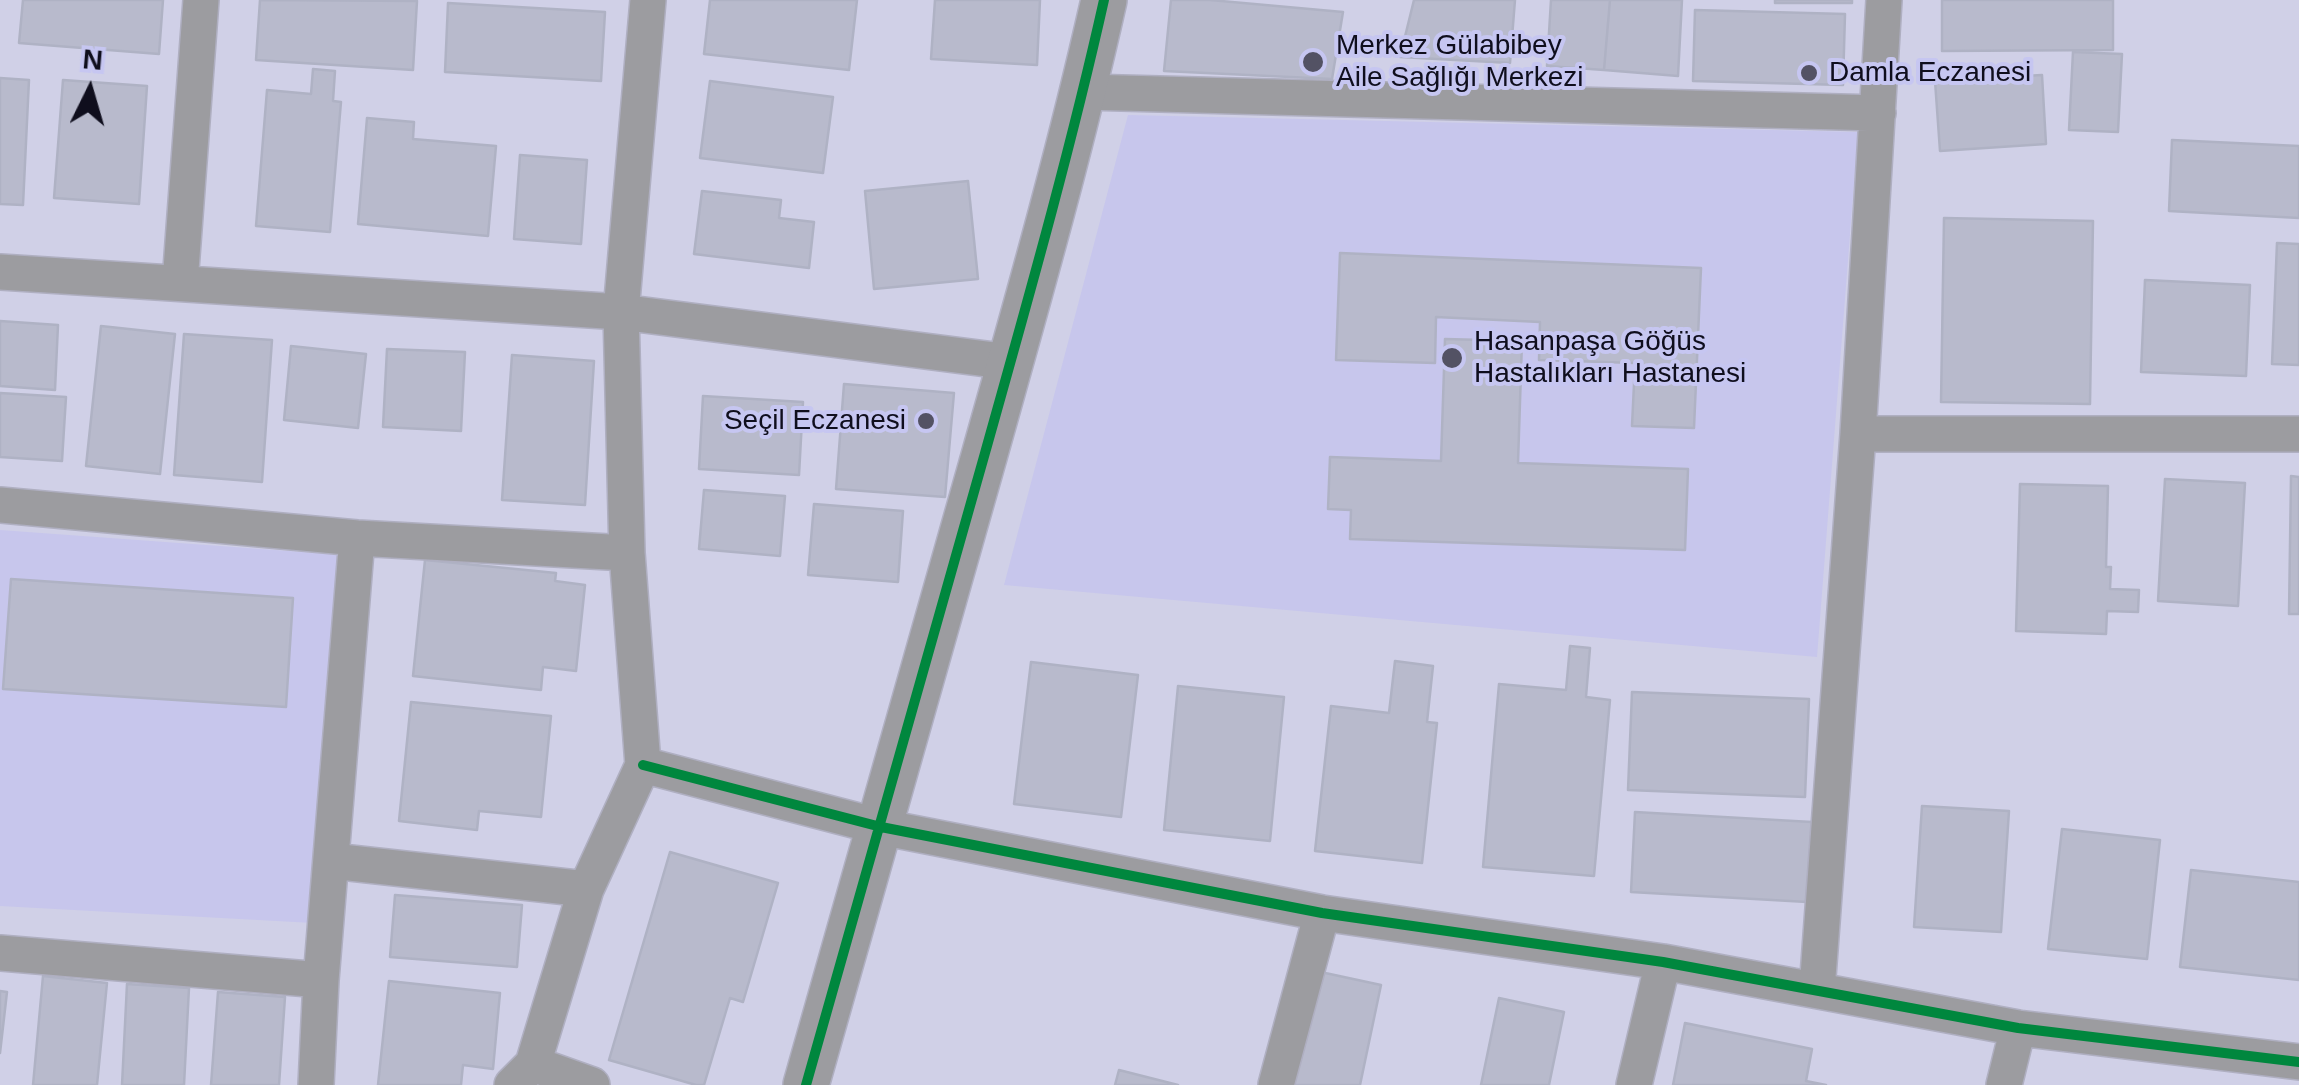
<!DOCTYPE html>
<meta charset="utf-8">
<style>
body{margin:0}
#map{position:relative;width:2299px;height:1085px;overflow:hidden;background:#d0d0e7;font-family:Helvetica,sans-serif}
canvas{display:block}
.north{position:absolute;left:40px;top:40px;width:100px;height:100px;-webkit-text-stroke:8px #c6c6f1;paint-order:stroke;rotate:5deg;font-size:28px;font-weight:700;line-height:40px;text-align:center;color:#0f0e1d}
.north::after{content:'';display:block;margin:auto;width:35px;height:45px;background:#0f0e1d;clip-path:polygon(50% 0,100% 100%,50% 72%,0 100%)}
</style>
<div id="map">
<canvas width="2299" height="1085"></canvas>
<div class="north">N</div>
</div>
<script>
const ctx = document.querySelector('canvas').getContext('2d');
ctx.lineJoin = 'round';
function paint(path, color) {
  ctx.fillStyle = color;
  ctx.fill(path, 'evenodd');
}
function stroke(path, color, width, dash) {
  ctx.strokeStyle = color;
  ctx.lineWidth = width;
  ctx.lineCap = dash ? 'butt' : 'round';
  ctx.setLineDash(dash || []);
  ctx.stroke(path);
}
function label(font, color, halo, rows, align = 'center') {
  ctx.font = font + ' Helvetica,sans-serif';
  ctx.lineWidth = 8;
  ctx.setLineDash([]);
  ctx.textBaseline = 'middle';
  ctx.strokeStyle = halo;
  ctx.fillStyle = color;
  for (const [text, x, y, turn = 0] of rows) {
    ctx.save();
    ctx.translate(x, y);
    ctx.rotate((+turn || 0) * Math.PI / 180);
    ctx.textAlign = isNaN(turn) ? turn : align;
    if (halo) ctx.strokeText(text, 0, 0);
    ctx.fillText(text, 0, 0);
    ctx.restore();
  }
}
paint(new Path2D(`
 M1128,115L1858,132L1817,657L1004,585Z
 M0,530L344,555L313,923L0,906Z`), '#c7c6ec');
const building = new Path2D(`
 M23,0H163L159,54L19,43Z
 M260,0L417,1L413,70L256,60Z
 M710,0H857L849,70L704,54Z
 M935,0H1040L1037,65L931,59Z
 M1171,0H1210L1343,12L1332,79L1164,71Z
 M1414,0H1515L1510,63L1400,57Z
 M1551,0H1610L1604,70L1547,66Z
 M1610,0H1682L1678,76L1604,70Z
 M1775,0H1852V3H1775Z
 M1942,0H2113V50L1942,51Z
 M448,3L605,12L601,81L445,72Z
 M1695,10L1845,14L1843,85L1693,81Z
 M2073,52L2122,54L2118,132L2069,130Z
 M313,69L335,71L333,101L341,102L330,232L256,226L267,90L311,94Z
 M2042,75L2046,144L1940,151L1935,81Z
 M0,78L29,80L23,205L0,204Z
 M63,80L147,86L139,204L54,198Z
 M710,81L833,97L823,173L700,158Z
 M367,118L414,122L413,139L496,146L488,236L358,224Z
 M2172,140L2299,146V218L2169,211Z
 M520,155L587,160L581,244L514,239Z
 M968,181L978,279L874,289L865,191Z
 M702,191L781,200L779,218L814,222L809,268L694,254Z
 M1944,218L2093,221L2090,404L1941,402Z
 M2277,243L2299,244V365L2272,364Z
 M1340,253L1701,268L1694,428L1632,426L1635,363L1539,360L1540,322L1436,317L1435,363L1336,360Z
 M2145,280L2250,285L2246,376L2141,372Z
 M0,321L58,325L55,390L0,386Z
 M101,326L175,334L160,474L86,466Z
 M184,334L272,340L262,482L174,475Z
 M1445,339L1522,341L1518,463L1688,469L1685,550L1350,539L1351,510L1328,509L1330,457L1441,461Z
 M291,346L366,354L358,428L284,420Z
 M387,349L465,352L461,431L383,427Z
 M512,355L594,361L585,505L502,500Z
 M844,384L954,393L945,497L836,489Z
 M0,393L66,397L62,461L0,457Z
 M703,396L803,402L799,475L699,469Z
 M2291,476L2299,477V614H2289Z
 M2165,479L2245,483L2238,606L2158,601Z
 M2020,484L2108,486L2106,567H2111L2110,589L2139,590L2138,612L2107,611L2106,634L2016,631Z
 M704,490L785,496L780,556L699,549Z
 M814,504L903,511L898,582L808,575Z
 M425,560L556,573L555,581L585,585L576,671L543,667L541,690L413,676Z
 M11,579L293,598L286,707L3,689Z
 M1570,646L1590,648L1586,697L1610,700L1594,876L1483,867L1499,684L1566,690Z
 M1395,661L1433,666L1427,722L1437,723L1422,863L1315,851L1331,706L1389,713Z
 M1031,662L1138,675L1121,817L1014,804Z
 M1178,686L1284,697L1270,841L1164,830Z
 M1632,692L1809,699L1805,797L1628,790Z
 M411,702L551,716L541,817L479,811L477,830L399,821Z
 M1922,806L2009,811L2001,932L1914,927Z
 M1635,812L1812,822L1807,902L1631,892Z
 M2062,829L2160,840L2147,959L2048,949Z
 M670,852L778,883L743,1002L730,998L704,1085H696L609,1060Z
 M2191,870L2299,882V980L2180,967Z
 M395,895L522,905L517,967L390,957Z
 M1316,971L1381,985L1360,1085H1292Z
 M43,976L107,983L97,1085H33Z
 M389,981L500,993L493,1069L463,1065L461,1085H378Z
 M127,984L189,988L184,1085H122Z
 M0,991L7,992L0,1053Z
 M218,992L285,997L279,1085H211Z
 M1499,998L1564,1012L1549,1085H1481Z
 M1685,1023L1812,1049L1806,1081L1826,1085H1673Z
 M1119,1070L1178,1085H1115Z`);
paint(building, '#b8bacc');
stroke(building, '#afb2c4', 2.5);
const minor = new Path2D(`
 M1084,92L1878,113
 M0,272L621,312L1010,362
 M180,283L201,0
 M1858,434H2299
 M0,505L357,538L627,553
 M643,765L881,827L1322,913L1663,962L2018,1028L2299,1062
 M332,861L586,889
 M0,953L321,980
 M1817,990L1858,434L1884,0
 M533,1064L592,1085
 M316,1085L321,980L357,538
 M512,1085L533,1064L586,889L643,765L627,553L621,312L648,0
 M1276,1085L1322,913
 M1634,1085L1663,962
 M2004,1085L2018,1028`);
const tertiary = new Path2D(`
 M806,1085C867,875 926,664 985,453C1027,303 1070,152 1104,0`);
stroke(minor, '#afafc1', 38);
stroke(tertiary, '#afafc1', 48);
stroke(minor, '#9c9ca0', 35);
stroke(tertiary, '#9c9ca0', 45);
stroke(new Path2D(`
 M643,765L881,827L1322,913L1663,962L2018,1028L2299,1062
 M806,1085C867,875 926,664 985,453C1027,303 1070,152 1104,0`), '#00873e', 10);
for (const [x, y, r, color] of [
 [1313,62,12,"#535264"],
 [1809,73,10,"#535264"],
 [1452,358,12,"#535264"],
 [926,421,10,"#535264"]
]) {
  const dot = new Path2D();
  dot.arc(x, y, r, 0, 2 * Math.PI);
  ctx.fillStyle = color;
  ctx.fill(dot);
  stroke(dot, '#c6c6f1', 4);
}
label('28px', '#0f0e1d', '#c6c6f1', [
 ["Merkez Gülabibey",1336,46],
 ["Aile Sağlığı Merkezi",1336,78],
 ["Damla Eczanesi",1829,73],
 ["Hasanpaşa Göğüs",1474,342],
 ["Hastalıkları Hastanesi",1474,374],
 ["Seçil Eczanesi",906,421,"right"]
], 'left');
</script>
